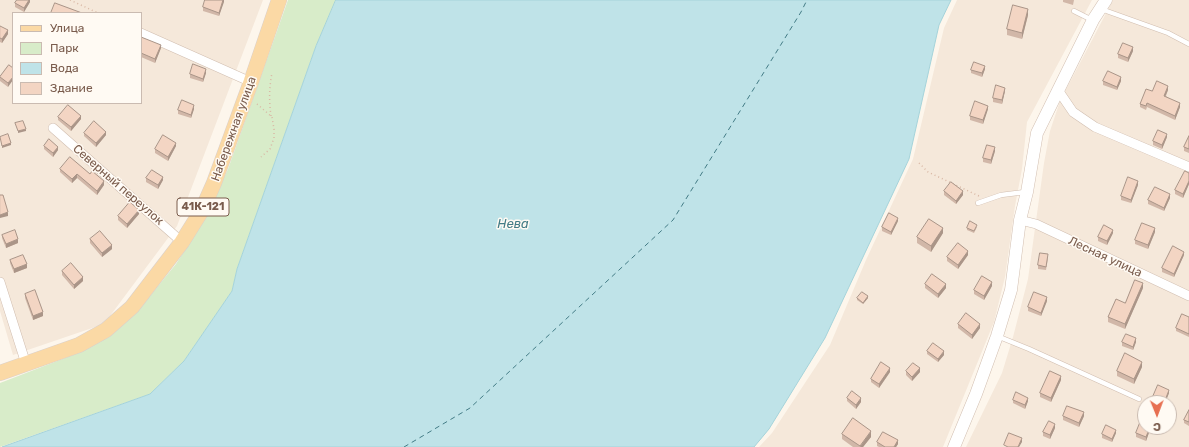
<!DOCTYPE html>
<meta charset="utf-8">
<style>
body{margin:0}
#map{position:relative;width:1189px;height:447px;overflow:hidden;background:#fdf6ec;font-family:Rubik,sans-serif}
canvas{display:block}
.legend{position:absolute;left:12px;top:12px;width:130px;height:92px;box-sizing:border-box;background:#fffaf3;border:1px solid #cabbb1;margin:0;padding:5px 7px;list-style:none;font-size:12px;color:#7a5c4d}
.legend li{display:flex;align-items:center;gap:8px;height:20px}
.legend b{width:20px;border:1px solid #cabbb1}
.north{position:absolute;left:1137px;top:395px;width:40px;height:40px;box-sizing:border-box;background:#fffaf3;border:1px solid #cabbb1;border-radius:50%;rotate:179deg;font-size:11px;font-weight:700;line-height:16px;text-align:center;color:#7a5c4d}
.north::after{content:'';display:block;margin:auto;width:14px;height:18px;background:#e76f51;clip-path:polygon(50% 0,100% 100%,50% 72%,0 100%)}
</style>
<div id="map">
<canvas width="1189" height="447"></canvas>
<ul class="legend">
<li><b style="height:5px;background:#fbd9a5"></b>Улица</li>
<li><b style="height:11px;background:#d8ecc9"></b>Парк</li>
<li><b style="height:11px;background:#bfe3e8"></b>Вода</li>
<li><b style="height:11px;background:#f3d5c3"></b>Здание</li>
</ul>
<div class="north">С</div>
</div>
<script>
const ctx = document.querySelector('canvas').getContext('2d');
ctx.lineJoin = 'round';
function paint(path, color) {
  ctx.fillStyle = color;
  ctx.fill(path, 'evenodd');
}
function stroke(path, color, width, dash) {
  ctx.strokeStyle = color;
  ctx.lineWidth = width;
  ctx.lineCap = dash ? 'butt' : 'round';
  ctx.setLineDash(dash || []);
  ctx.stroke(path);
}
function label(font, color, halo, rows, align = 'center') {
  ctx.font = font + ' Rubik,sans-serif';
  ctx.lineWidth = 3;
  ctx.setLineDash([]);
  ctx.textBaseline = 'middle';
  ctx.strokeStyle = halo;
  ctx.fillStyle = color;
  for (const [text, x, y, turn = 0] of rows) {
    ctx.save();
    ctx.translate(x, y);
    ctx.rotate((+turn || 0) * Math.PI / 180);
    ctx.textAlign = isNaN(turn) ? turn : align;
    if (halo) ctx.strokeText(text, 0, 0);
    ctx.fillText(text, 0, 0);
    ctx.restore();
  }
}
paint(new Path2D(`
 M0,0H263L177,226L104,324L13,355L0,311ZM13,13H141V103H13Z
 M957,0H1092L1027,122L1022,169L1015,206L1005,277L994,322L943,447H759L772,433L830,345L866,260L913,159L944,28Z
 M1113,0H1189V447H966L1002,373L1013,337L1028,279L1044,163L1050,131L1060,101ZM1145,403H1169V427H1145Z`), '#f5e8da');
paint(new Path2D(`
 M288,0H336L316,46L237,269L232,291L184,361L150,394L0,447V383L78,353L145,302L176,264L202,223L228,169Z`), '#d8ecc9');
const water = new Path2D(`
 M336,0H951L939,25L909,159L825,338L769,429L754,447H2L150,394L184,361L232,291L237,269L316,46Z`);
paint(water, '#bfe3e8');
stroke(water, '#a5d3da', 1);
stroke(new Path2D(`
 M404,447L470,408L673,220L801,12L807,0`), '#437c86', 1, [5, 4]);
const service = new Path2D(`
 M1101,9L1168,33L1189,44
 M1074,11L1092,20
 M978,203L1001,195L1025,192
 M997,336L1029,349L1139,399`);
const minor = new Path2D(`
 M141,33L251,82
 M1058,90L1073,112L1095,127L1189,167
 M53,128L182,242
 M1020,220L1036,224L1189,296
 M0,282L26,364`);
const tertiary = new Path2D(`
 M954,447L976,394L997,336L1011,290L1020,220L1027,192L1037,133L1093,20L1106,0`);
const primary = new Path2D(`
 M0,373L79,345L106,330L132,307L182,242L202,210L214,183L251,82L279,0`);
stroke(service, '#d1beb0', 5.5);
stroke(minor, '#d1beb0', 10);
stroke(tertiary, '#d1beb0', 13);
stroke(primary, '#dad1cd', 16);
stroke(new Path2D(`
 M70,0L98,13
 M257,104L272,117L274,129V138L270,149L261,157
 M271,116C269,101 269,88 272,73
 M919,163L928,172L979,196`), '#d9b8a5', 1.5, [1, 3]);
stroke(service, '#fff', 4.5);
stroke(minor, '#fff', 9);
stroke(tertiary, '#fff', 12);
stroke(primary, '#fbd9a5', 15);
paint(new Path2D(`
 M30,0V2L24,12L15,7V3Z
 M224,0L219,16L203,11V7Z
 M1063,0H1074L1073,5L1063,2Z
 M1028,15L1022,39L1007,35V29Z
 M0,26L8,34L2,43L0,42Z
 M141,37L161,48L155,63L141,57Z
 M1133,51L1128,62L1118,58V54Z
 M9,65L8,87L0,81V77Z
 M985,69L982,77L971,73V70Z
 M206,73L203,82L190,78V74Z
 M1103,81H1121L1117,90L1103,85Z
 M1168,90L1166,96L1180,107L1175,120L1147,107L1146,110L1140,107V104L1152,91Z
 M1005,91L1002,104L993,102V98Z
 M194,109L191,118L178,114V110Z
 M988,109L983,124L970,120V116Z
 M58,117L81,119L71,131L58,120Z
 M84,133L106,135L96,147L84,136Z
 M1189,136V153L1184,151V147Z
 M1167,137L1162,149L1153,145V141Z
 M44,146L58,150L53,157L44,149Z
 M176,146L168,161L155,153V149Z
 M995,151L991,164L983,162V158Z
 M60,169L90,174L104,185L97,195L77,178L72,183L60,172Z
 M1189,173V184L1183,198L1175,194V190Z
 M146,178L163,180L158,189L146,182Z
 M1138,185L1131,203L1121,200V196Z
 M944,191L963,195L956,204L944,195Z
 M1170,198L1164,211L1148,204V200Z
 M139,214L127,228L118,220V216Z
 M898,221L891,235L882,231V227Z
 M977,227L974,233L967,230V228Z
 M1155,232L1148,249L1135,244V240Z
 M943,233L931,252L917,243V237Z
 M1113,233L1107,245L1098,241V237Z
 M2,235L18,243L6,248L2,238Z
 M90,239L112,249L102,257L90,243Z
 M968,255L958,269L947,261V257Z
 M1184,255L1174,277L1162,272V268Z
 M1048,258L1046,270L1038,269V265Z
 M10,260L27,268L14,273L10,263Z
 M62,271L83,281L74,289L62,275Z
 M925,284L946,288L938,298L925,288Z
 M992,286L984,300L974,294V290Z
 M1143,288L1125,329L1108,322V317L1125,303Z
 M25,294L43,316L33,320L25,298Z
 M857,298H868L863,304L857,300Z
 M1047,301L1041,316L1028,311V307Z
 M1189,317V337L1176,331V328Z
 M958,324L980,328L972,339L958,328Z
 M1122,342H1136L1133,350L1122,346Z
 M927,351L944,355L938,362L927,354Z
 M1142,367L1134,384L1117,376V371Z
 M906,371L920,372L912,381L906,375Z
 M890,372L879,388L871,382V379Z
 M1061,380L1051,402L1040,397V393Z
 M1169,393L1165,403H1152V399Z
 M847,398L861,402L856,409L847,401Z
 M1013,400L1028,401L1025,409L1013,403Z
 M1189,410V426L1184,423V420Z
 M1063,416H1084L1079,427L1063,420Z
 M1145,427H1151L1146,441L1136,437V433Z
 M1055,428L1050,439L1043,436V432Z
 M1116,433L1112,442L1102,438V434Z
 M842,434L871,437L863,447H853L842,439Z
 M877,442L898,444L896,447H879L877,446Z`), '#d1b7a8');
paint(new Path2D(`
 M29,0H30V2L24,12V8Z
 M223,0H224V2L219,16V13Z
 M1028,9V15L1022,39V33Z
 M8,30V34L2,43V39Z
 M161,45V48L155,63V59Z
 M1133,47V51L1128,62V58Z
 M985,66V69L982,77V73Z
 M206,69V73L203,82V79Z
 M13,77V80L8,87V83Z
 M1121,77V81L1117,90V87Z
 M1168,86V90L1164,99V96Z
 M1005,88V91L1002,104V100Z
 M1180,103V107L1175,120V116Z
 M194,105V109L191,118V115Z
 M988,106V109L983,124V120Z
 M81,116V119L71,131V127Z
 M26,129V131L18,133V131Z
 M106,132V135L96,147V143Z
 M1167,134V137L1162,149V145Z
 M11,143V145L2,148V146Z
 M176,143V146L168,161V157Z
 M58,147V150L53,157V153Z
 M995,147V151L991,164V160Z
 M77,174V178L72,183V179Z
 M163,177V180L158,189V185Z
 M104,181V185L97,195V191Z
 M1138,181V185L1131,203V200Z
 M1189,181V184L1183,198V194Z
 M963,191V195L956,204V201Z
 M1170,194V198L1164,211V208Z
 M139,210V214L127,228V224Z
 M8,212V216L0,218V215Z
 M898,218V221L891,235V232Z
 M943,228V233L931,252V246Z
 M1155,228V232L1148,249V245Z
 M1113,230V233L1107,245V241Z
 M18,239V243L6,248V244Z
 M112,245V249L102,257V253Z
 M968,251V255L958,269V265Z
 M1184,252V255L1174,277V274Z
 M27,264V268L14,273V269Z
 M83,277V281L74,289V285Z
 M992,282V286L984,300V296Z
 M1143,283V288L1125,329V324Z
 M946,284V288L938,298V294Z
 M868,296V298L863,304V303Z
 M1047,297V301L1041,316V313Z
 M43,312V316L33,320V316Z
 M980,324V328L972,339V335Z
 M1136,338V342L1133,350V347Z
 M944,351V355L938,362V359Z
 M1142,362V367L1134,384V379Z
 M890,368V372L879,388V384Z
 M920,368V372L912,381V377Z
 M1061,376V380L1051,402V398Z
 M1169,390V393L1165,403H1164Z
 M861,398V402L856,409V405Z
 M1028,398V401L1025,409V405Z
 M1084,412V416L1079,427V423Z
 M1055,424V428L1050,439V435Z
 M1150,427H1151L1146,441V437Z
 M1116,430V433L1112,442V439Z
 M871,431V437L863,447H860Z
 M1022,438V442L1019,447H1018Z
 M898,440V444L896,447H894Z`), '#aa9588');
const building = new Path2D(`
 M17,0H29L24,8L15,3Z
 M205,0H223L219,13L203,7Z
 M55,3L82,13H51Z
 M1013,5L1028,9L1022,33L1007,29Z
 M0,26L8,30L2,39L0,38Z
 M141,37L161,45L155,59L141,53Z
 M1123,43L1133,47L1128,58L1118,54Z
 M974,62L985,66L982,73L971,70Z
 M193,64L206,69L203,79L190,74Z
 M9,65L13,68V77L8,83L0,77Z
 M1108,71L1121,77L1117,87L1103,81Z
 M1157,81L1168,86L1164,96L1180,103L1175,116L1147,103L1146,106L1140,104L1146,89L1152,91Z
 M996,85L1005,88L1002,100L993,98Z
 M182,100L194,105L191,115L178,110Z
 M975,101L988,106L983,120L970,116Z
 M68,105L81,116L71,127L58,117Z
 M23,121L26,129L18,131L15,123Z
 M94,121L106,132L96,143L84,133Z
 M1158,130L1167,134L1162,145L1153,141Z
 M8,134L11,143L2,146L0,137Z
 M163,135L176,143L168,157L155,149Z
 M1189,136V149L1184,147Z
 M49,139L58,147L53,153L44,146Z
 M987,145L995,147L991,160L983,158Z
 M70,157L90,174L92,171L104,181L97,191L77,174L72,179L60,169Z
 M152,170L163,177L158,185L146,178Z
 M1185,171L1189,173V181L1183,194L1175,190Z
 M1128,177L1138,181L1131,200L1121,196Z
 M951,182L963,191L956,201L944,191Z
 M1155,187L1170,194L1164,208L1148,200Z
 M0,195H3L8,212L0,215Z
 M130,202L139,210L127,224L118,216Z
 M889,213L898,218L891,232L882,227Z
 M929,219L943,228L931,246L917,237Z
 M970,221L977,225L974,231L967,228Z
 M1142,223L1155,228L1148,245L1135,240Z
 M1104,225L1113,230L1107,241L1098,237Z
 M15,230L18,239L6,244L2,235Z
 M100,231L112,245L102,253L90,239Z
 M958,243L968,251L958,265L947,257Z
 M1173,246L1184,252L1174,274L1162,268Z
 M1040,253L1048,254L1046,267L1038,265Z
 M23,255L27,264L14,269L10,260Z
 M71,263L83,277L74,285L62,271Z
 M932,274L946,284L938,294L925,284Z
 M982,276L992,282L984,296L974,290Z
 M1135,280L1143,283L1125,324L1108,317L1116,299L1125,303Z
 M35,290L43,312L33,316L25,294Z
 M862,292L868,296L863,303L857,298Z
 M1034,292L1047,297L1041,313L1028,307Z
 M966,313L980,324L972,335L958,324Z
 M1182,314L1189,317V334L1176,328Z
 M1126,334L1136,338L1133,347L1122,342Z
 M933,343L944,351L938,359L927,351Z
 M1125,353L1142,362L1134,379L1117,371Z
 M881,362L890,368L879,384L871,379Z
 M913,363L920,368L912,377L906,371Z
 M1050,371L1061,376L1051,398L1040,393Z
 M1158,385L1169,390L1164,403L1152,399Z
 M852,391L861,398L856,405L847,398Z
 M1016,392L1028,398L1025,405L1013,400Z
 M1067,406L1084,412L1079,423L1063,416Z
 M1189,410V422L1184,420Z
 M853,418L871,431L860,446L842,434Z
 M1142,418L1145,419V427H1150L1146,437L1136,433Z
 M1049,421L1055,424L1050,435L1043,432Z
 M1106,425L1116,430L1112,439L1102,434Z
 M883,432L898,440L894,447H885L877,442Z
 M1009,433L1022,438L1018,447H1008L1004,445Z`);
paint(building, '#f3d5c3');
stroke(building, '#aa9588', 1);
for (const [x, y, w] of [
 [203,207,52]
]) {
  const box = new Path2D();
  box.roundRect(x - w / 2, y - 9, w, 18, 3);
  ctx.fillStyle = '#fffaf3';
  ctx.fill(box);
  stroke(box, '#7a5c4d', 1);
}
label('bold 11px', '#7a5c4d', null, [
 ["41К-121",203,207]
]);
label('12px', '#7a5c4d', '#fffaf3', [
 ["Набережная улица",234,129,-70],
 ["Северный переулок",118,185,41],
 ["Лесная улица",1105,257,25]
]);
label('italic 13px', '#437c86', '#fffaf3', [
 ["Нева",513,224]
]);
</script>
